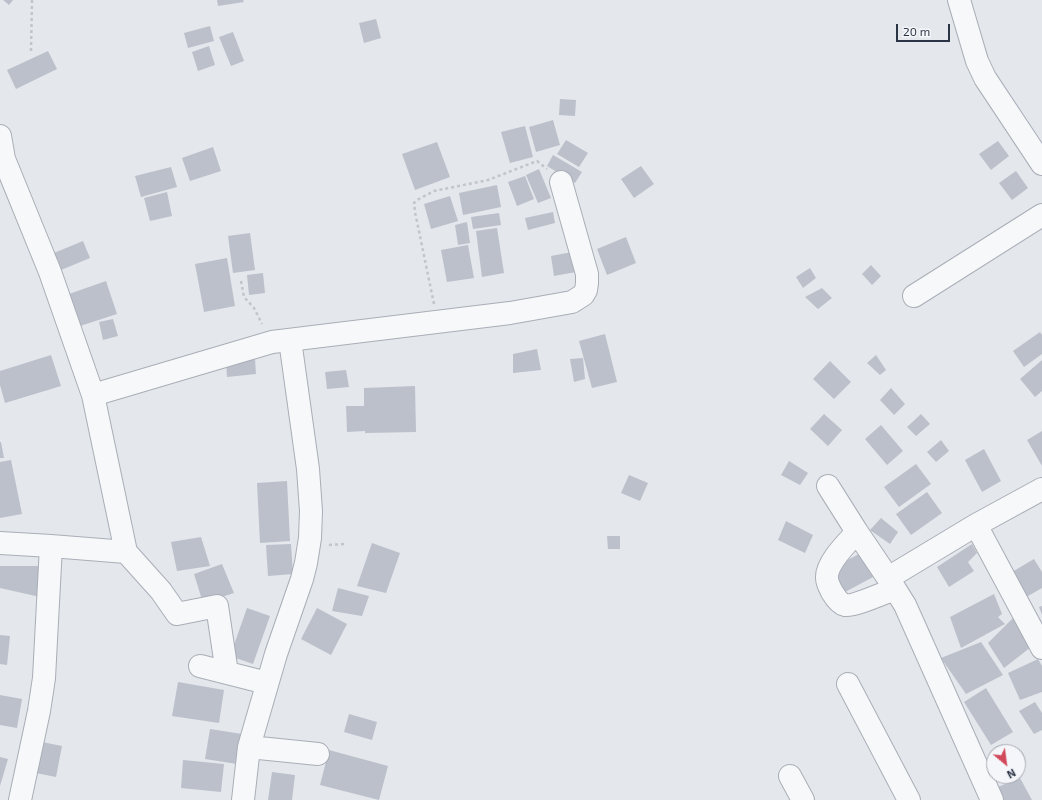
<!DOCTYPE html>
<style>
body{margin:0}
#map{position:relative;width:1042px;height:800px;overflow:hidden;background:#e4e7ec;font-family:"Exo 2",sans-serif}
canvas{display:block}
.north{position:absolute;left:986px;top:744px;width:40px;height:40px;box-sizing:border-box;background:#f4f6f9;border:1px solid #a4a8b1;border-radius:50%;rotate:151deg;font-size:11px;font-weight:700;line-height:16px;text-align:center;color:#2b3445}
.north::after{content:'';display:block;margin:auto;width:14px;height:18px;background:#d1495b;clip-path:polygon(50% 0,100% 100%,50% 72%,0 100%)}
.scale{position:absolute;left:896px;top:24px;width:54px;height:18px;box-sizing:border-box;border:2px solid #2b3445;border-top:0;padding-left:5px;font-size:12px;line-height:14px;white-space:nowrap;color:#2b3445;-webkit-text-stroke:3px #f4f6f9;paint-order:stroke}
</style>
<div id="map">
<canvas width="1042" height="800"></canvas>
<div class="north">N</div>
<div class="scale">20 m</div>
</div>
<script>
const ctx = document.querySelector('canvas').getContext('2d');
ctx.lineJoin = 'round';
function paint(path, color) {
  ctx.fillStyle = color;
  ctx.fill(path, 'evenodd');
}
function stroke(path, color, width, dash) {
  ctx.strokeStyle = color;
  ctx.lineWidth = width;
  ctx.lineCap = dash ? 'butt' : 'round';
  ctx.setLineDash(dash || []);
  ctx.stroke(path);
}
paint(new Path2D(`
 M3,0H13L9,5Z
 M217,0H243L244,2L218,6Z
 M376,19L381,38L364,43L359,23Z
 M210,26L214,41L188,48L184,33Z
 M233,32L244,61L231,66L219,37Z
 M209,46L215,65L198,71L192,52Z
 M48,51L57,69L16,89L7,70Z
 M560,99L576,100L575,116L559,115Z
 M553,120L560,145L536,152L529,127Z
 M525,126L533,157L510,163L501,132Z
 M566,140L588,153L579,167L557,154Z
 M998,141L1009,156L991,170L979,154Z
 M437,142L450,177L415,190L402,154Z
 M213,147L221,171L190,181L182,158Z
 M553,155L582,172L575,183L547,166Z
 M641,166L654,184L634,198L621,179Z
 M171,167L177,187L141,197L135,176Z
 M539,169L551,198L538,203L526,175Z
 M1016,171L1028,188L1012,200L999,183Z
 M525,176L534,199L517,206L508,182Z
 M497,185L501,207L463,215L459,193Z
 M167,192L172,216L150,221L144,198Z
 M450,196L458,221L431,229L424,204Z
 M553,212L555,223L528,230L525,218Z
 M499,213L501,225L473,229L471,217Z
 M467,222L470,243L458,245L455,225Z
 M497,228L504,273L482,277L476,231Z
 M250,233L255,270L233,273L228,236Z
 M626,237L636,263L607,275L597,249Z
 M83,241L90,258L61,270L54,253Z
 M468,245L474,278L447,282L441,250Z
 M572,252L576,272L554,276L551,256Z
 M227,258L235,306L204,312L195,264Z
 M871,265L881,276L872,285L862,274Z
 M810,268L816,278L803,288L796,277Z
 M263,273L265,293L249,295L247,275Z
 M106,281L117,314L80,326L69,294Z
 M822,288L832,298L818,309L805,297Z
 M113,319L118,336L103,340L99,322Z
 M1040,332L1042,335V354L1024,367L1013,351Z
 M605,334L617,382L592,388L579,341Z
 M537,349L541,370L513,373V354Z
 M51,355L61,386L5,403L0,385V371Z
 M876,355L886,370L880,375L867,363Z
 M583,358L585,379L574,382L570,359Z
 M255,359L256,374L227,377L226,362Z
 M1042,360V391L1035,397L1020,379Z
 M830,361L851,382L834,399L813,379Z
 M346,370L349,387L327,389L325,372Z
 M415,386L416,432L365,433V431L347,432L346,406H364V388Z
 M891,388L905,404L894,415L880,400Z
 M824,414L842,430L828,446L810,429Z
 M921,414L930,424L916,436L907,427Z
 M881,425L903,451L887,465L865,439Z
 M1042,431V466L1027,440Z
 M941,440L949,451L936,462L927,452Z
 M0,442H1L4,458H0Z
 M984,449L1001,481L982,492L965,460Z
 M11,460L22,514L0,518V462Z
 M789,461L808,473L800,485L781,475Z
 M916,464L931,484L899,507L884,487Z
 M629,475L648,483L640,501L621,493Z
 M287,481L290,541L260,543L257,483Z
 M927,492L942,513L911,535L896,514Z
 M881,518L898,532L890,544L870,530Z
 M786,521L813,535L805,553L778,540Z
 M607,536H620V549H608Z
 M201,537L210,566L177,571L171,542Z
 M372,543L400,553L386,593L357,586Z
 M291,544L293,574L268,576L266,545Z
 M972,544L977,553L968,562L974,571L949,587L937,567Z
 M865,551L877,575L845,592L832,568Z
 M1034,559L1042,572V588L1021,600L1007,575Z
 M222,564L234,593L203,603L194,574Z
 M0,566H38L40,597L0,588Z
 M338,588L369,596L362,616L332,611Z
 M994,594L1002,614L998,617L1005,624L961,648L950,617Z
 M1042,606V615L1039,607Z
 M247,608L270,616L253,664L230,656Z
 M317,608L347,624L331,655L301,639Z
 M1016,615L1031,647L1004,668L988,643Z
 M0,635L10,636L7,665L0,664Z
 M981,642L1003,675L966,694L941,658Z
 M1038,659L1042,666V692L1020,700L1008,673Z
 M178,682L224,690L219,723L172,716Z
 M986,688L1013,732L991,745L964,702Z
 M0,695L22,699L17,728L0,725Z
 M1035,702L1042,713V730L1034,734L1019,711Z
 M349,714L377,722L372,740L344,732Z
 M210,729L242,734L237,764L205,759Z
 M42,742L62,746L56,777L36,773Z
 M329,750L388,766L379,800L320,785Z
 M0,757L8,759L0,786Z
 M183,760L224,764L221,792L181,788Z
 M272,772L295,775L292,800H268Z
 M1020,778L1032,800H1000L993,789Z`), '#bbc0ca');
const minor = new Path2D(`
 M959,0L977,61L985,78L1042,164
 M0,136L4,159
 M0,160L4,159L50,272L93,395L126,552
 M914,296L1042,215
 M93,395L272,342L510,313L572,302L583,295L586,290L587,283V274L561,182
 M828,486L857,532L888,578L905,605L992,800
 M976,525L1042,648
 M857,532C847,543 826,563 827,578C827,583 830,588 832,592C835,597 840,604 845,605C853,607 886,592 895,589
 M0,543L51,546L126,552L161,591L177,614L217,606L227,673
 M888,578L976,525L1042,489
 M200,666L267,683
 M848,684L909,800
 M249,747L318,754
 M790,776L803,800
 M20,800L39,711L44,678L51,546
 M243,800L249,747L276,654L302,579L306,563L310,538L311,511L308,469L290,340`);
stroke(minor, '#a9aeb7', 24);
stroke(new Path2D(`
 M31,51L32,0
 M241,281L244,297L254,308L262,324
 M434,304L415,212L414,203L417,200L434,191L488,180L537,161L547,169
 M329,545L344,544`), '#c2c5cb', 2.5, [3, 3]);
stroke(minor, '#f7f8fa', 22);
</script>
